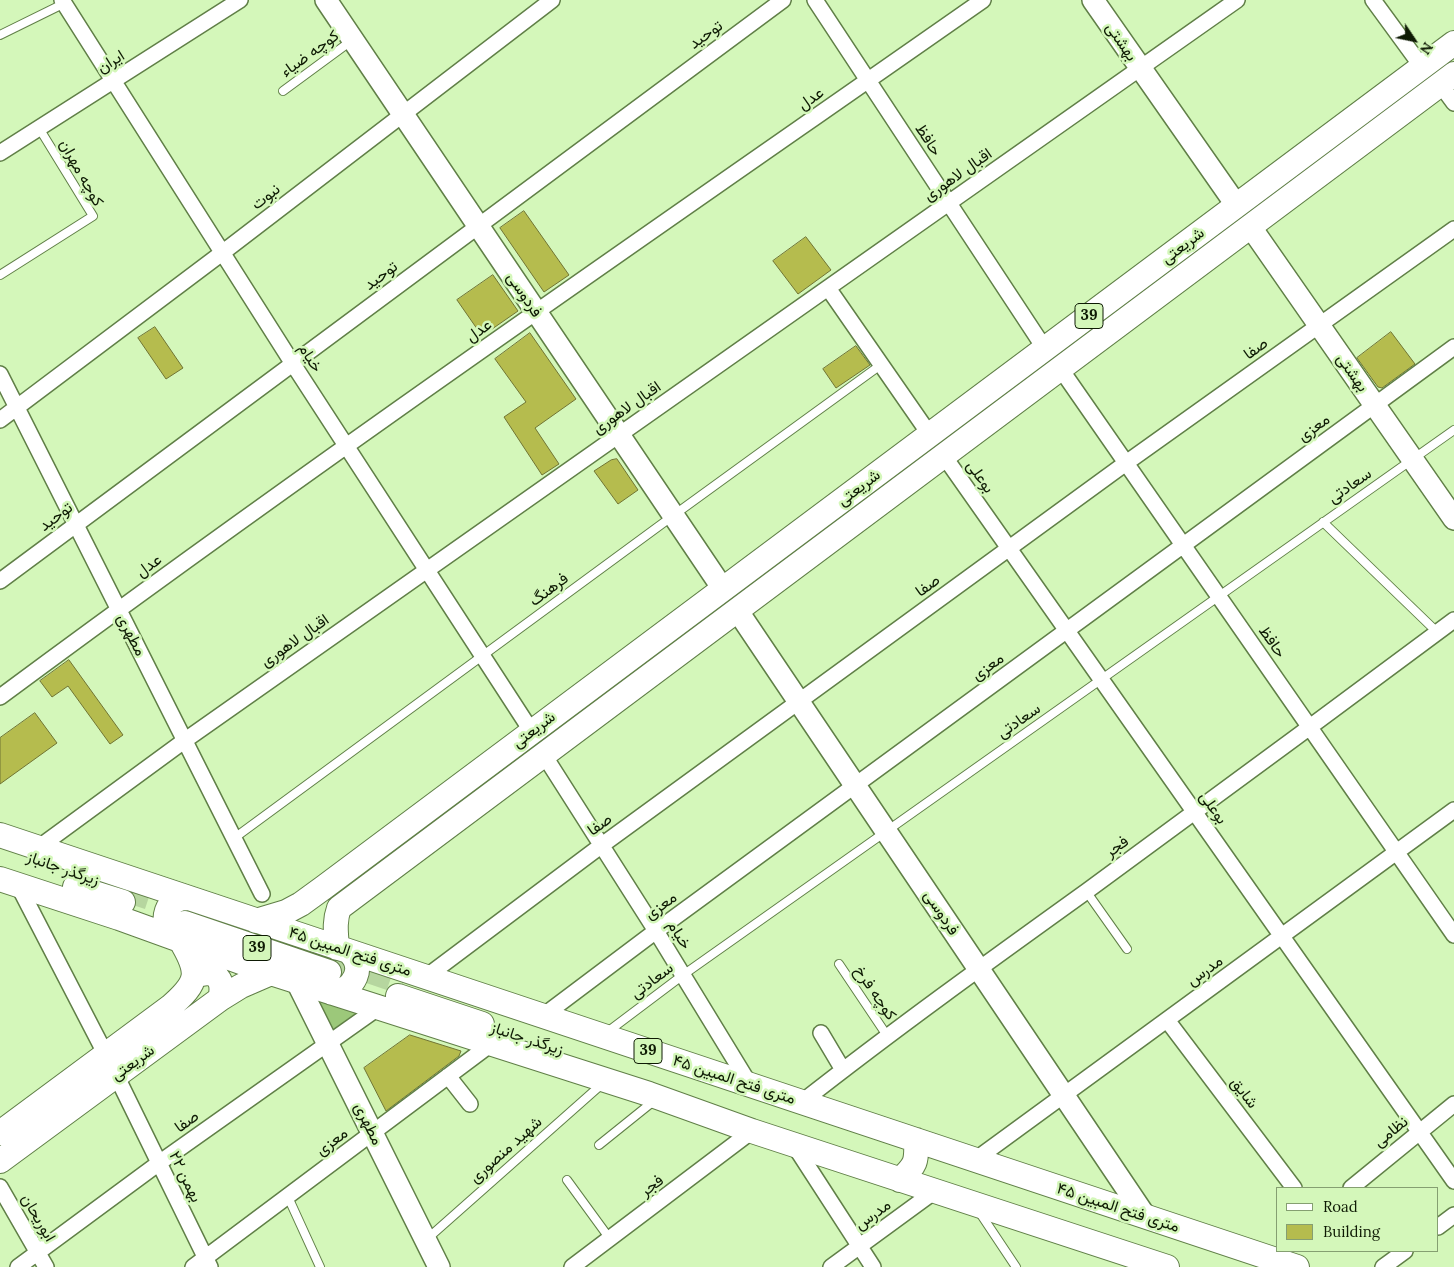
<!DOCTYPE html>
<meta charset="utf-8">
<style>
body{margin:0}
#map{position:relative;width:1454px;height:1267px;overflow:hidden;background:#d4f7ba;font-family:Lora,serif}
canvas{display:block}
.legend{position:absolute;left:1276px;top:1187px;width:162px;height:65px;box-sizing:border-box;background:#d4f7ba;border:1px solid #859f71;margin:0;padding:6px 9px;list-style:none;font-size:15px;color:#0e1a04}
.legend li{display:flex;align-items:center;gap:10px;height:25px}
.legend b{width:25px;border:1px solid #859f71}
.north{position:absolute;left:1389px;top:15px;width:50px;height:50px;-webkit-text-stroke:4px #d4f7ba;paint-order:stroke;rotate:124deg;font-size:14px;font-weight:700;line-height:20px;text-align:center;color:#0e1a04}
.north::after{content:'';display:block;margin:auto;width:18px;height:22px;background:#0e1a04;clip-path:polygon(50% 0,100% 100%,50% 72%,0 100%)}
</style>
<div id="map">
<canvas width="1454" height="1267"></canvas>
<ul class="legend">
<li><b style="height:6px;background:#fff"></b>Road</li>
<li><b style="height:14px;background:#b5bc4e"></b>Building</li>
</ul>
<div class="north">N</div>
</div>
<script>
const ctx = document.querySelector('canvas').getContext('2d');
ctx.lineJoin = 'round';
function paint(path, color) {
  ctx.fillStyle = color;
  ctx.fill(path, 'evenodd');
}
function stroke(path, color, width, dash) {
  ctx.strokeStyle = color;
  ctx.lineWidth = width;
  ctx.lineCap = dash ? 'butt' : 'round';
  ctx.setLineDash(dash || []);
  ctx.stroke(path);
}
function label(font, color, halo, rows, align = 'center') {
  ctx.font = font + ' Lora,Vazirmatn,serif';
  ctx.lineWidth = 5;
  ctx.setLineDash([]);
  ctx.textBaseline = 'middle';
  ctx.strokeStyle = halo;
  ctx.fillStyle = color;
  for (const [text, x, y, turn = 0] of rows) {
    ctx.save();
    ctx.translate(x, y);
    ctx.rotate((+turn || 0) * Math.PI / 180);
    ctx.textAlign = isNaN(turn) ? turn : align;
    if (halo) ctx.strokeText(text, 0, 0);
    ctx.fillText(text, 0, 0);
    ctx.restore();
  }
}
paint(new Path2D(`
 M307,991L366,1010L329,1035Z`), '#9cc87a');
const building = new Path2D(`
 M524,211L569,275L544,292L500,228Z
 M806,237L831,270L798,294L773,261Z
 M493,275L518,311L482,336L457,300Z
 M155,327L183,368L166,379L138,338Z
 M1391,332L1415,364L1382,388L1378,387L1357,358Z
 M530,333L576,399L535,428L559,464L542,475L504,417L526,402L495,359Z
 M856,346L870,365L836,388L823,369Z
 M617,459L638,490L618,504L594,471L611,460Z
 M69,660L123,735L110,744L68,686L52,697L40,681Z
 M35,713L57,743L0,784V738Z
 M410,1035L461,1051L459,1056L386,1111L364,1068Z`);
paint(building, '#b5bc4e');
stroke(building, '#707433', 1);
stroke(new Path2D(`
 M126,890L189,911
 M334,959L403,983`), '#b6d69f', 24, [24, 12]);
const lane = new Path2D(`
 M0,35L65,3
 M283,91L351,41
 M0,275L93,216L39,128
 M1323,522L1437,632
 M233,839L674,515L882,364
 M1086,891L1127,949
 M839,964L888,1037
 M606,1033L683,975L1454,430
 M599,1145L655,1100
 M567,1180L610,1239
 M288,1197L320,1267
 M980,1213L1016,1267
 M427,1239L602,1084`);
const street = new Path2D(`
 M62,0L293,364L532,732
 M815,0L1045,349
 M1373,0L1422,67
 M1440,84L1454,103
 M0,153L240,0
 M828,288L930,435
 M1060,368L1454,935
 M0,374L262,894
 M0,420L222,253L552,0
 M944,456L1454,1181
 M0,581L783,0
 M0,697C322,458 654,230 983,0
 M544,755L656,931L750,1085
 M38,848L184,741L1237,0
 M18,885L106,1055
 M426,977L602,845L1126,463L1454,229
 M543,1016L656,931L1454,347
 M1167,1020L1294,1188
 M821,1033L843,1070
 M116,1075L210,1267
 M448,1076L470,1104
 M802,1102C895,1029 991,960 1087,891C1210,801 1332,711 1454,620
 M794,1145L873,1267
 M975,1160L1454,810
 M0,1187L46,1267
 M1351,1188L1454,1104
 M1438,1227L1454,1215
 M18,1267L159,1163L378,1008
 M193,1267L491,1044
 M572,1267L752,1131
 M831,1267L935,1191
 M1383,1267L1405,1251`);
const secondary = new Path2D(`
 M326,0L723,589
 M1093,0L1237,206
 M1250,226L1454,519
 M737,610L1145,1216
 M297,982L439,1267`);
const primary = new Path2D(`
 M0,835L1297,1267
 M0,879L119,918L271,973L649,1094L752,1131L1167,1267
 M75,887L123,902
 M256,921L286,912L301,904L323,888L1454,43
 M185,923L329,972
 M170,936C161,920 165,898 187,898
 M337,948C336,933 334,922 339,908L1454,74
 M194,977C213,967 226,978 220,999
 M332,993C354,991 367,966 348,951
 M398,996L482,1024
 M0,1133L170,1007C199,982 200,973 181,941
 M0,1161L220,999L241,986L271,973
 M900,1180C916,1165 917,1162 916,1140`);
stroke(lane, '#607f47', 10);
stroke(street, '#607f47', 18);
stroke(secondary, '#607f47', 24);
stroke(primary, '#607f47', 26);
stroke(lane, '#fff', 8);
stroke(street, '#fff', 15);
stroke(secondary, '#fff', 21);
stroke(primary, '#fff', 24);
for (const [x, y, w] of [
 [1089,316,28],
 [257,948,28],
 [648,1051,28]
]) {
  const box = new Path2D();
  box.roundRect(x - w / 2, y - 12.5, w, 25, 4);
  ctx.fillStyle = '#d4f7ba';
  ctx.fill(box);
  stroke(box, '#0e1a04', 1);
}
label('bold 15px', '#0e1a04', null, [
 ["39",1089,316],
 ["39",257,948],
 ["39",648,1051]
]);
label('16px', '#0e1a04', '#d4f7ba', [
 ["توحید",706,35,-36],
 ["بهشتی",1121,42,56],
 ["کوچه ضیاء",310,54,-36],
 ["ایران",111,62,-32],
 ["عدل",811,99,-35],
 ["حافظ",928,140,57],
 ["کوچه مهران",81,173,61],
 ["اقبال لاهوری",958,175,-35],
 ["نبوت",266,197,-38],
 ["شریعتی",1183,246,-37],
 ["توحید",381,276,-37],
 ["فردوسی",524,295,56],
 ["عدل",479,331,-35],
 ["صفا",1256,349,-35],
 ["خیام",310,358,57],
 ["بهشتی",1352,373,55],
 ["اقبال لاهوری",627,408,-35],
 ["معزی",1314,428,-36],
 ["بوعلی",980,477,55],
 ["سعادتی",1350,486,-35],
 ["شریعتی",859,488,-37],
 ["توحید",56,517,-37],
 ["عدل",149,566,-36],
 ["صفا",928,586,-36],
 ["فرهنگ",549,590,-37],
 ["مطهری",131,635,63],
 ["اقبال لاهوری",295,641,-35],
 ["حافظ",1272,642,55],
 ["معزی",988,667,-36],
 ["سعادتی",1019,721,-35],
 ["شریعتی",534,730,-37],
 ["بوعلی",1213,808,55],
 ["صفا",600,825,-36],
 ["فجر",1117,847,-36],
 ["زیرگذر جانباز",63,869,19],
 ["معزی",661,906,-36],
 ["فردوسی",941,913,56],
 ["خیام",679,935,58],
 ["۴۵ متری فتح المبین",350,952,18],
 ["مدرس",1205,971,-36],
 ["سعادتی",652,981,-37],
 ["کوچه فرخ",875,993,56],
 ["زیرگذر جانباز",527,1039,18],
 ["شریعتی",133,1063,-36],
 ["۴۵ متری فتح المبین",734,1080,18],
 ["شایق",1244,1093,53],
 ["صفا",187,1122,-35],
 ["مطهری",368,1124,64],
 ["نظامی",1391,1132,-39],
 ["معزی",332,1142,-37],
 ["شهید منصوری",506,1150,-42],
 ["۲۲ بهمن",185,1177,64],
 ["فجر",652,1186,-37],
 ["۴۵ متری فتح المبین",1118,1208,18],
 ["مدرس",873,1215,-36],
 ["ابوریحان",38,1218,60]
]);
</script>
